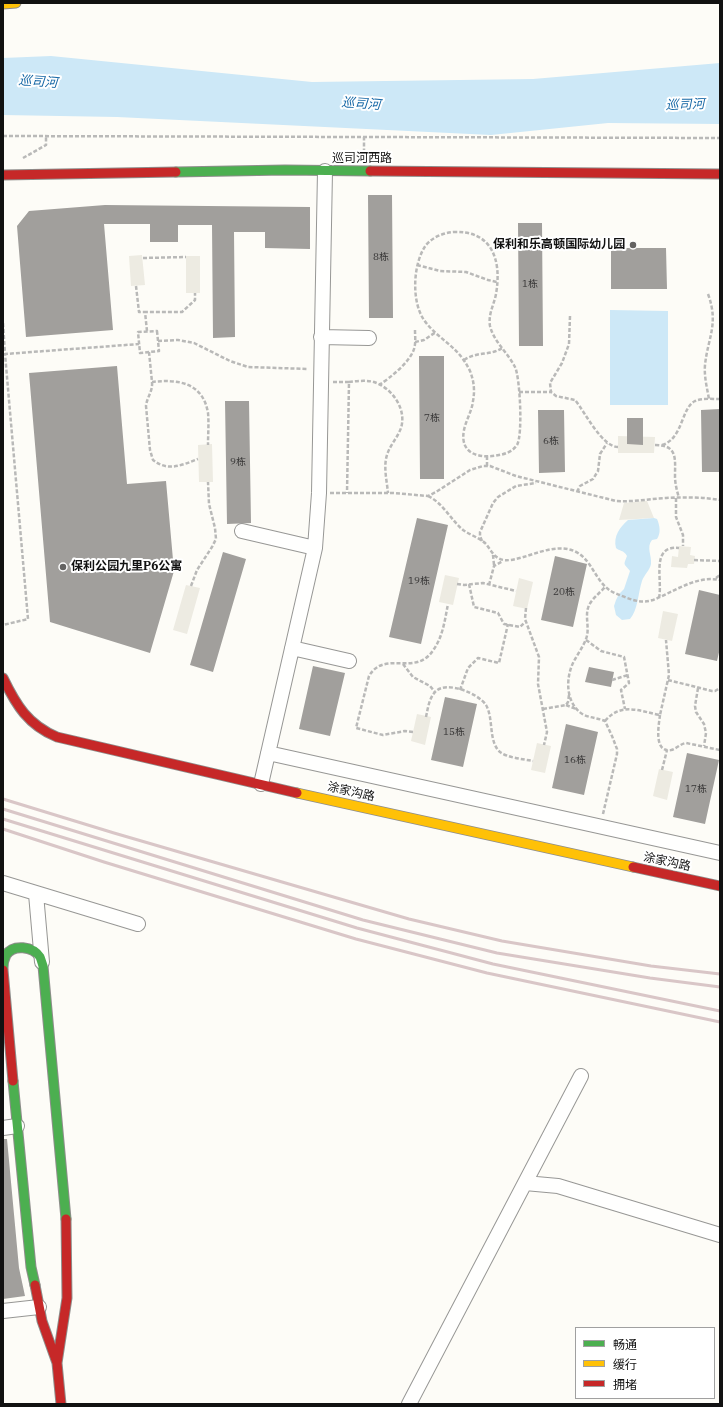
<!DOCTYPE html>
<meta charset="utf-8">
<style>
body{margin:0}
#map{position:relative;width:723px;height:1407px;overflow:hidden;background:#fdfcf7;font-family:"IBM Plex Serif","Noto Sans SC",serif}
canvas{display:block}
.frame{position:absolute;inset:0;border:4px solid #111;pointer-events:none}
.legend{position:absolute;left:575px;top:1327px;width:140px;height:72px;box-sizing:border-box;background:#fff;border:1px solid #a0a0a0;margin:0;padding:5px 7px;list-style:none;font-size:12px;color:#111}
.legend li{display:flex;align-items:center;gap:8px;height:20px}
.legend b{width:20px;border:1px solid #a0a0a0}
</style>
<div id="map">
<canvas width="723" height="1407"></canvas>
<div class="frame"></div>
<ul class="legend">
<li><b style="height:5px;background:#4caf50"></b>畅通</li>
<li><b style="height:5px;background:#ffc107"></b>缓行</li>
<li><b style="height:5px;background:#c62828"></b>拥堵</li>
</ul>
</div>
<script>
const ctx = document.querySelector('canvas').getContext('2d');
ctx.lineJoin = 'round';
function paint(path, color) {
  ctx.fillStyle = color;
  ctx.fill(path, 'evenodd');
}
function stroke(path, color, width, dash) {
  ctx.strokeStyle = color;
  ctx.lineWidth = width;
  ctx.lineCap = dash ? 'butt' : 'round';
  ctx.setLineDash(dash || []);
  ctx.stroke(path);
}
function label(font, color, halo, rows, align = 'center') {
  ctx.font = font + ' "IBM Plex Serif","Noto Sans SC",serif';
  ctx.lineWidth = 4;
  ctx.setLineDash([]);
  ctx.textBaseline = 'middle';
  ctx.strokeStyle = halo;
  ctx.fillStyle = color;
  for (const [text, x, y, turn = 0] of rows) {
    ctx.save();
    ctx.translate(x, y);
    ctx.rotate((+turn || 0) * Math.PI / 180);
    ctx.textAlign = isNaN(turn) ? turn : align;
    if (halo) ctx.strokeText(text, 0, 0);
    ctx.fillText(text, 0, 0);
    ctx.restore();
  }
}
paint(new Path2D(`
 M142,255L145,285L131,286L129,256Z
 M186,256H200V293H186Z
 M618,436L655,437L654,453H618Z
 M212,444L213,482H199L198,445Z
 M643,501H647L654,518L619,520L624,503Z
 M679,546L691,547L690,555L695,556L694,564H688L687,568L671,567L672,556L678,557Z
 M445,575L459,578L453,605L439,602Z
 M519,578L533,582L527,609L513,606Z
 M186,585L200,588L187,634L173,630Z
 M663,611L678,614L672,641L658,638Z
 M417,714L431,717L425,745L411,741Z
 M537,743L551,746L545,773L531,770Z
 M659,769L673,772L667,800L653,796Z`), '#edebe2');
paint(new Path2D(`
 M51,56L312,82L533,79L720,63V124L608,123L491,135L117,117L3,115V58Z
 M610,310L668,311V405H610Z
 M654,518L657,519C660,526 661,533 657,539L652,540C646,547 652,556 651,564C650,570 644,575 642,581C638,593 638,610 630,619L622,620L616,615L614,606L616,600L619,594L624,589L630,571C624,563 623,566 627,556C624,550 619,551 616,548C613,536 620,527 628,520Z`), '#cde8f7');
paint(new Path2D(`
 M368,195H392L393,318H369Z
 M105,205L310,207V249L265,248V232H234L235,337L213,338L212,225H178V242H150V224H104L113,330L26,337L17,226L29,211Z
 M518,223H542L543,346H519Z
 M611,248H666L667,289H611Z
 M419,356H444V479H420Z
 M117,366L127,484L166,481L174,571L150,653L50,622L29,373Z
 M225,401H249L251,523L227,524Z
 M720,409V472H702L701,410Z
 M538,410H564L565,472L539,473Z
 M627,418H643V445L627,444Z
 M417,518L448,525L421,644L389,637Z
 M223,552L246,559L213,672L190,665Z
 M555,556L587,564L573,627L541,620Z
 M699,590L720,595V648L717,661L685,654Z
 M313,666L345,673L330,736L299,729Z
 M589,667L614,672L611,687L585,682Z
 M445,697L477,704L463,767L431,760Z
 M566,724L598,732L584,795L552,788Z
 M687,753L719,760L705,824L673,817Z
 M3,1139H7L19,1268L25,1296L3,1299Z`), '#a19f9c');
const street = new Path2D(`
 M321,337L369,338
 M242,531L315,548
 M292,648L349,661
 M268,753L720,853
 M261,784L315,548L319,493L325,171
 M3,883L138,924
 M36,894L42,962
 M3,1128L17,1126
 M525,1183L558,1186L720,1235
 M3,1311L39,1307
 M409,1404L581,1076`);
const fast = new Path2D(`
 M176,172L285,170L370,171
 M3,968C3,964 4,959 6,955C13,944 33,946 40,957C41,959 42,963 43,966L66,1219
 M13,1081L31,1267L35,1285`);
const slow = new Path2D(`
 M3,4L16,3
 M297,793L633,867`);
const jam = new Path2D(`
 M370,171L720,174
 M3,175L176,172
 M3,678C16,705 28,725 57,737L297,793
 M633,867L720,886
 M3,970L13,1081
 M35,1285L42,1321L57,1363L67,1298L66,1219
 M57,1363L61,1404`);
stroke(street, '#979795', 16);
stroke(fast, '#8e8d8b', 11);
stroke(slow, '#8e8d8b', 11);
stroke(jam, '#8e8d8b', 11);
stroke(new Path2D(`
 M3,136L720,138
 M357,154L364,151V137
 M23,158L46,145V136
 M453,232C492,230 502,260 496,294C494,305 488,314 490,326C494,342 508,353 515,367C520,377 523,435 517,445C513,451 506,454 499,455C481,459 459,455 464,430C466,420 472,411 473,401C475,391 474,381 470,371C458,345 438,340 424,320C411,301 413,263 426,245C433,237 443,233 453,232Z
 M143,258L186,257
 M417,265L440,271L466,272L488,280L497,282
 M136,286L139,312H145
 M708,294C719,324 708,337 705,365C704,376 707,388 709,399
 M570,316L569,344L562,363L550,383L551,392L556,396L575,400C585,412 602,447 618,447
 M3,323L5,354L139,344
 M147,331L145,312H182L195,300V293
 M157,331L159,351L140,353L138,332Z
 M158,341L178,340L194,343L230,361L248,367L308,369
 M415,342L424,340L436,332
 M149,352L152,382C177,379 203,382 208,413C209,423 208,434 208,445
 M3,355L5,354L28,619L3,625
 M464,360C477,351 491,356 502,348
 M152,382C153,391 147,397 146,406L150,450L153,460C168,472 182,465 198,459
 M333,382H349L347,493
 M349,382C357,381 366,380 374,382C392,388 407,409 401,428C397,439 388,447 386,459C384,470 387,482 388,493
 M379,385C390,378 410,362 414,349C416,343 415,336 415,330
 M519,392H552
 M655,445C678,445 675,459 675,476C675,484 677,491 679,498
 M662,445C683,439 681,408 695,401C702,398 712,399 720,399
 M487,456V466
 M577,492L580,486L593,479L598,471L600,454L607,443
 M330,493H393L428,496L436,492L470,470L483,466H490L516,476L616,501C633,502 649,499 666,498C684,497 703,497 720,500
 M428,496C443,503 451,520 463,530C470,535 480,538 486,544C490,549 493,555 498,558C514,568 549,540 574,551C591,558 594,578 608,589C613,593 620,595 627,598C636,601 643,603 653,600C674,592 696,575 720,580
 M676,498V517L683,535V546
 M482,541L480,536V532L493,503L498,497L516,486L536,483
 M493,555L494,565
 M694,560L720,561
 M716,578L720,575
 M457,584L464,585L483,583L516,591
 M469,584L474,607L498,613L504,624L520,627L525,622
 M489,585L494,566L503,561
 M191,586L197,570L212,547L216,539L215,528L209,504L208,482
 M659,598C663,580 650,545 679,548
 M526,608L525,619L539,657L538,684L547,732L544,745
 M586,640L601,651L624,657L629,683L621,690L625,709
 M403,664L413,677L430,686L435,692
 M612,680L628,675
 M668,680L712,691H715L720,688
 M698,688L695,706L696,712L704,724L706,733L704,746
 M460,690L468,668L478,658L499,663L508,624
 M566,705L576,709
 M543,709L566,705L568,702L569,695
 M660,715C659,724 653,753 671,750C676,749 680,744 686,743L720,750
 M426,717C428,708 429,698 436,691C447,681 478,693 486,705C494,719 488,741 500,752C508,758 523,759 533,761
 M605,721C621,702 639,711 660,715L669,675L666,640
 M413,732L405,731L383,735L356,728L369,676C385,649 416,678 434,649C443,636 445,619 448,604
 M662,770L667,750
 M603,814L617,754V749L612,736L605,721C598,718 591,718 584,715C566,705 565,680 573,663C577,655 583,647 586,639C590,629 585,618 588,608C590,600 600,593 605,587`), '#b9b9b8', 2.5, [4, 2]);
stroke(street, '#fffffe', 14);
stroke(fast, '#4caf50', 9);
stroke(slow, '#ffc107', 9);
stroke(jam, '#c62828', 9);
stroke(new Path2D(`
 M3,799L114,833L409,919L502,941L651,966L720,974
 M3,809L363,920L497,953L650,978L720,987
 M3,819L357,928L493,964L720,1011
 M3,829L104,862L356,939L487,973L720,1022`), '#d9c6c7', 3);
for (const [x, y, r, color] of [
 [633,245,4,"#646362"],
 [63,567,4,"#646362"]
]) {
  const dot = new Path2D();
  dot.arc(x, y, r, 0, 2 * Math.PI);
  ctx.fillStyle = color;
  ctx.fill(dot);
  stroke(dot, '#fff', 1.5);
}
label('10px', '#353434', null, [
 ["8栋",381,257],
 ["1栋",530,284],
 ["7栋",432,418],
 ["6栋",551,441],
 ["9栋",238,462],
 ["19栋",419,581],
 ["20栋",564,592],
 ["15栋",454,732],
 ["16栋",575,760],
 ["17栋",696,789]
]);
label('12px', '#111', '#fff', [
 ["巡司河西路",362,159],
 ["涂家沟路",351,792,13],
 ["涂家沟路",667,862,12]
]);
label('bold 12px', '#111', '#fff', [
 ["保利和乐高顿国际幼儿园",625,245],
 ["保利公园九里P6公寓",71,567,"left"]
], 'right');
label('italic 13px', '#1768a6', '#fff', [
 ["巡司河",38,82,4],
 ["巡司河",361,104,4],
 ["巡司河",685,105,-2]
]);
</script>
